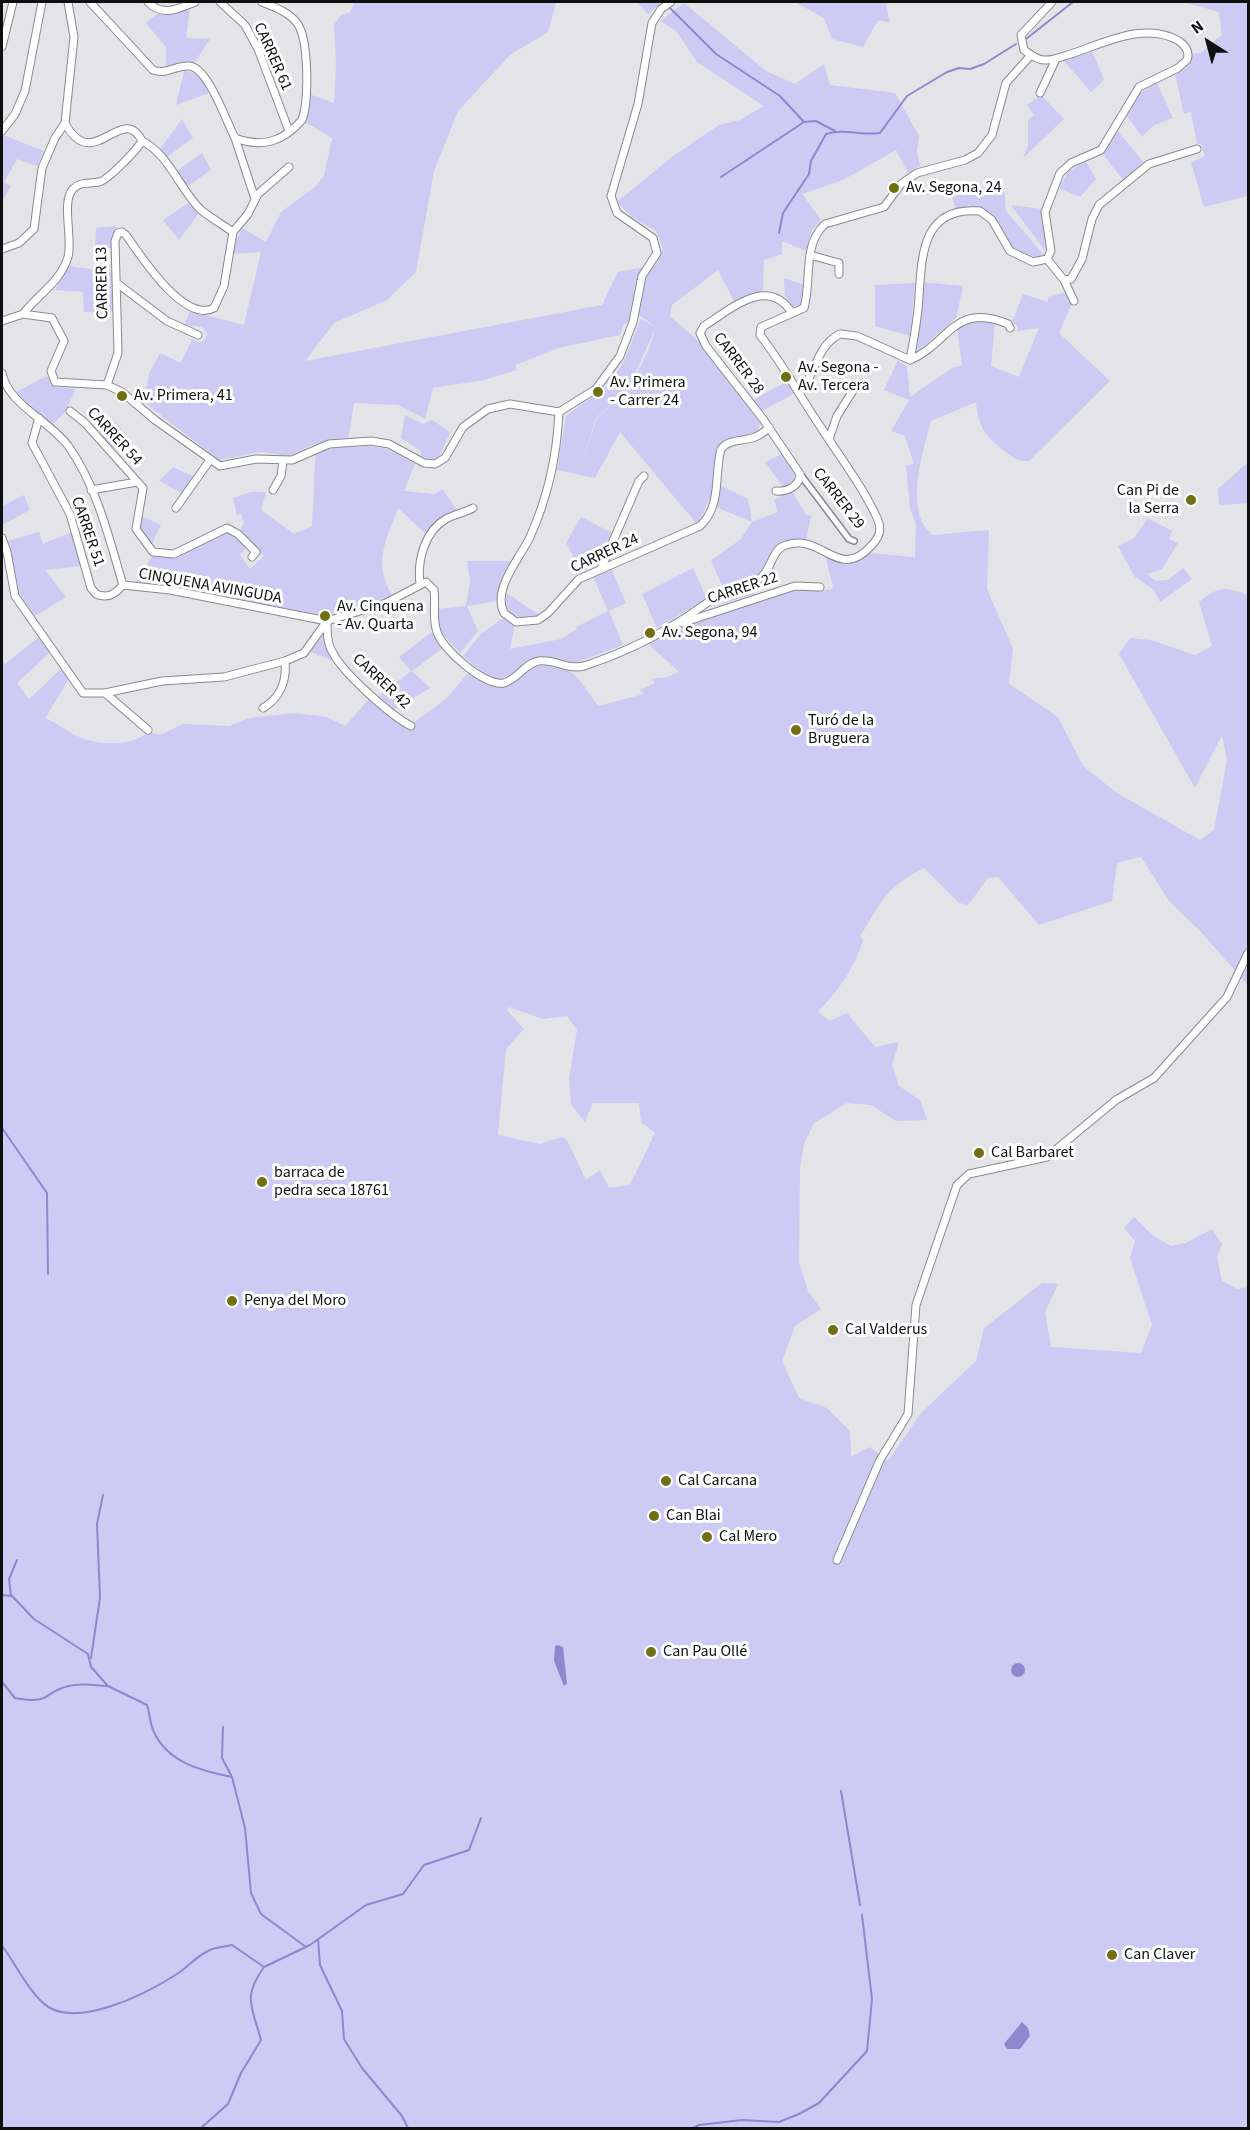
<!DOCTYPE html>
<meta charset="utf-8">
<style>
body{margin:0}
#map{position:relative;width:1250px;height:2130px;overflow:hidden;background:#e3e3e8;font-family:"Source Sans 3",sans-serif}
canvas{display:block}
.frame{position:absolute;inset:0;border:3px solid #0f0f10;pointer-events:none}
.north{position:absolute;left:1178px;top:12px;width:60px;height:60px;-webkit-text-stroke:4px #fff;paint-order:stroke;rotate:324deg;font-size:16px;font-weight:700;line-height:24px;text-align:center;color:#0f0f10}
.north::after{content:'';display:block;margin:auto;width:21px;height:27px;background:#0f0f10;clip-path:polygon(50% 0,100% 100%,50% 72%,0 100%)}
</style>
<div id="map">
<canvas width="1250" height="2130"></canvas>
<div class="frame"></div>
<div class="north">N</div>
</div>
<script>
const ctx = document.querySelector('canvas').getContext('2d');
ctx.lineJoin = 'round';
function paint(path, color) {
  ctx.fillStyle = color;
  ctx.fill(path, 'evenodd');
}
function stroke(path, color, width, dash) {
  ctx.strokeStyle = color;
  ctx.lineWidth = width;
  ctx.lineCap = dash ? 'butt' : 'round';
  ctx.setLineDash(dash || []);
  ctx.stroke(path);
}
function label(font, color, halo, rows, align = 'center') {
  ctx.font = font + ' "Source Sans 3",sans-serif';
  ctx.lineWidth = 6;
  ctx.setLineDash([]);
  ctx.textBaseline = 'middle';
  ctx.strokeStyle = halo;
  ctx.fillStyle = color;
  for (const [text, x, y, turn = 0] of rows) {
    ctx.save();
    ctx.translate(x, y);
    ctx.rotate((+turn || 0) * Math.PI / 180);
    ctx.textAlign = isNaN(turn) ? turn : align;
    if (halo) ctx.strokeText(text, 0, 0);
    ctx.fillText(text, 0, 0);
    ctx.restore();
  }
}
paint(new Path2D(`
 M355,2H556L548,32L510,55L458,111L434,171L416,272L387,300L334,323L305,361L602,305L618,272L656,265L663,249L656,231L632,217L617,202L673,156L719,125L740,120L764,106L697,62L676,31L660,21L684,3L766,71L795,84L824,64L830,85L895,93L919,136L917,152L920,166L908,173L896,150L843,180L802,194L821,220L812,230L806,251L782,241V254L764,260L763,291L735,303L718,270L672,305L670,316L698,341L760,423L757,434L727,439L716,448L712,494L699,521L696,523L620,432L595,478L557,470L566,416L609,385L624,361L641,319L656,327L639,315L624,324L620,335L562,347L515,365L517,370L484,380L433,388L425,419L398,405L354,403L347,447C378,445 389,447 415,464L404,491L434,494L442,489L458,511L436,523L427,535L398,508C386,540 372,565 393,596L329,615L307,613L185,587L136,582L153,555C183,565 200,537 228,532L247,547L240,555L250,569L264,556L239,532L244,523L241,514L237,515L233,498L251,492H266L261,510L294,534L312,526L316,443L289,456L260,452L219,460L144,402L149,374L160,353L181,363L192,339L199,343L206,339L207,333L202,327L184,325L190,311L244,325L261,252L231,254L242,228L266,242L281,212L315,187L324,176L332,138L305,122L309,94L334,103L336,64L334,25L340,16L350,12ZM656,327L649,349L628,391L597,418L580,471L596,418L627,391Z
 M637,2H662L648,14Z
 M795,2H888L886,6L890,23L878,20L863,47L832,39L824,18Z
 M1183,2H1248V196L1204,207L1191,162L1205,156L1201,144H1197L1191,112L1184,114L1175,74L1186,68L1192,54L1200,53L1222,35L1219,12Z
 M190,8L186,38L210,39L194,63L181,62L166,69V47L146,23L157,14L167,15Z
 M1092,51L1104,80L1091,92L1064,61Z
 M184,71L198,74L209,93L176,105Z
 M1157,83L1173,118L1154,125L1142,137L1125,113L1140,93Z
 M1041,95L1064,119L1023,158L1028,146V120L1034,115L1027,105Z
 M182,119L193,138L167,157L160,149Z
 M1116,129L1144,163L1123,180L1103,154Z
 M3,135L44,151L37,166L17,159L4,182L11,186L2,202Z
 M202,153L211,170L188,186L177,171Z
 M1086,161L1096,179L1080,197L1059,188L1068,172Z
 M965,186L1004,189L1006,211L1044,255L1037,258C1029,255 1017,252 1011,247C988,226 1001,199 956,210L950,189Z
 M190,202L199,213L179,240L163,220Z
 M1011,205L1042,209L1046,252Z
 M116,226L112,248L95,247L96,228Z
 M69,266L113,272L114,311L84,312L83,292L55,290Z
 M784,278L804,285L801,304L798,307H793L785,296Z
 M923,282L963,286L956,318L916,353Z
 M915,283L910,336L875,326V285Z
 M1066,292L1072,303L1059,333L1110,381L1029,461C1017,462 1013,457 1003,450C985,436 978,425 976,402L931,421C923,451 903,513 933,535L989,530L987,589L1013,649L1009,684L1058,717L1083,766L1117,793L1200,840L1214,830L1227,760L1222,735L1195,788L1119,654L1130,638L1151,640L1195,655L1212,646L1199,602C1219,586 1225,587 1248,595V985L1201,932L1170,902L1141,857L1117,863L1112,901L1039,925L998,877L988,878L968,905L959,903L924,868C884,888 883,901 860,936L863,940C854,970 839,989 818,1012L830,1021L847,1013L875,1047L899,1042L892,1065L899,1086L920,1100L927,1120L896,1121L871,1105L847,1103L814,1123L804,1144L800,1168L799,1262L808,1291L821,1309L795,1326L782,1361L799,1398L827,1408L850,1431L851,1457L870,1447L888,1461L921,1413L976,1361L984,1328L1042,1283L1058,1284L1045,1312L1051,1347L1141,1353L1152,1325L1130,1258L1135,1241L1124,1228L1134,1217L1153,1236L1171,1246L1186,1243L1212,1229L1222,1244L1217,1257L1222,1281L1237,1289L1248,1287V2128H2V659L5,664L39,637L50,652L17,683L29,699L61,669L68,680L45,719C57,722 64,730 75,735C95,745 130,748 148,732L160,735L183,724L229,726L249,718L294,713L327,717L345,726L370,698L386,714L411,728L413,723L446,699L469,672C519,714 526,640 572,673C582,680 590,696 598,706L644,694L640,690L655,683L652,678H664L679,672L646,642L660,635L792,589C806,587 818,589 831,590L833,587L825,555C848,570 847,566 868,553L915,557L916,524L910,508L906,466L914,464L905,436L891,431L909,400L884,390L898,360L907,367L910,397L952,368L962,365L957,326L976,321L995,323L991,366L1019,377L1039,328L1017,331L1018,326L1012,323L1023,294L1048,302V297ZM509,1007L543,1019L567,1016L577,1030L569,1079L571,1104L585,1122L593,1103H639L641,1122L655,1133L630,1185L609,1188L600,1170L586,1180L567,1140L562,1137L540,1144L498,1135L506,1049L524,1029L507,1010Z
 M47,376L54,387L76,389L65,412L52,425L16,392Z
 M788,381L795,393L762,411L753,400Z
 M405,415L423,424L432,420L450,432L439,458L432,461L421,456V451L401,438Z
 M116,422L128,438L111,450L100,437Z
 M782,454L795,476L793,481L783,487L765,462Z
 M1248,462V503L1219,505L1218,489Z
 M173,467L194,477L182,493L159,481Z
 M721,486L748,499L752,522L778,512L774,500L792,491L807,516L811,515L806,541C763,537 781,557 760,574C750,582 736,586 724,590L711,560L740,540L752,522L716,507Z
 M24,495L30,510L2,525V506Z
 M141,516L161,525L151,546L140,531Z
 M581,517L612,533L599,563L582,573L566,543Z
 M1148,518L1172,531L1169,539L1178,543L1162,569L1147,574L1156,581L1168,580L1183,568L1192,579L1160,602L1154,590L1134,576L1118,546L1134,538Z
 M39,532L43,544L72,532L82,566L45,570L66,597L35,616L17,590L8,541Z
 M467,561H511L497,601L467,606L478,631L460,653L440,631L438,609L466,606L470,581Z
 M611,568L626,603L609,611L623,645L575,663L552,658H535L515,673L501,679L485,675L463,656L481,634L503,618L515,625L510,649L561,639L577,629L576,627L608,611L593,576Z
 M693,568L707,599L657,628L642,594Z
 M753,590L755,594L712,607Z
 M507,593L539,615L527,618L513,616L505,606Z
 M432,632L443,648L412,671L430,688L393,710L379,696L411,671L399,657Z
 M323,636L328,654L333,661L310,651Z`), '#cdcaf4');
paint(new Path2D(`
 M558,1645L563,1647L567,1684L564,1686L554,1661L555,1646Z
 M1011 1670a7 7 0 1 1 14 0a7 7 0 1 1-14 0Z
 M1022,2022L1028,2028L1030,2036L1020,2049H1007L1004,2044Z`), '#9087cf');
stroke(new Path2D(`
 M670,8L716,54L780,96L804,122L816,121L835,131
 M1026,39L1073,2
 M721,177L804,122
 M779,233L783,213L809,174L811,161L826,134C845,128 862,136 880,133L907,96L947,72L959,68L970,69L984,64L1016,44
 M2,1128L47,1193L48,1274
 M2,1595L12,1596L34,1619L88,1654L91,1667L108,1686L147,1705C150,1714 150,1725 154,1732C168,1763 202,1771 232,1777L245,1828L251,1893L261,1914L306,1947
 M11,1596L9,1579L17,1560
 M91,1658L100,1598L97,1524L103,1495
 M2,1682L15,1698C53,1705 42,1692 69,1686C82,1682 95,1686 108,1686
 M223,1727L222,1758L231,1775
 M841,1791L860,1905
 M318,1939L320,1965L342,2011L344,2039L362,2068L402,2116L408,2128
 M2,1946C16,1964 25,1986 42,2002C72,2032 146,1994 177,1974C188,1967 196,1956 210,1950C216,1947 225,1947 232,1945L264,1967L310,1945L366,1905L403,1894L424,1865L469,1850L481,1818
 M201,2128L228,2104L241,2073L261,2040C252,2006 242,1998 264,1967
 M693,2128L699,2125L742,2120L779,2122L799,2114L819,2103L867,2051L872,1999L862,1915`), '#9087cf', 2);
const pedestrian = new Path2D(`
 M800,474L849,539L854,541`);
const minor = new Path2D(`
 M90,2L153,70C168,75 175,65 189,66C208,67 226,121 235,138C262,148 283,142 302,120C309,101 309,39 297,23C289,12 274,7 262,2
 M148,2C162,17 178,9 195,2
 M220,2L245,25L258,49L289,131
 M2,47L13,2
 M1040,93L1056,59
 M2,131L15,114L25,91L42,2
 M235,138L255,199
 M233,232L248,214L258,194L289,167
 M2,249L19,243L34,229L42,168L55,138L65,123L74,37L68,2
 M810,255L839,263V274
 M1047,259L1064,280L1071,279L1082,259L1092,219L1099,205L1149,164L1197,149
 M1064,280L1074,301
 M118,284L167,321L198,335
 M23,314C38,294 60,283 68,257C73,239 61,201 73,189C81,181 89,184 99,182C108,180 137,150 142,141C122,101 93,176 65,123
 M2,321L23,314L52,318L64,341L51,371L55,382L107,385L122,392L155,420L220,466L256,459L292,460L329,444L371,441L389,444L424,463L435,464L445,458L463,427L488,409L510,404L559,412L596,389L620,356L633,322L642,276L657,253L653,238L617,213L611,196L638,104L652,23L661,9L671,2
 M910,360C914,339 918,317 919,296C922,255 922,206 980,211L992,220L1010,251L1033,262L1047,259L1051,251L1045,212L1060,173L1071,163L1101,150L1139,87L1178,68L1187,60C1190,52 1186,46 1179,41C1146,21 1104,43 1071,54C1063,56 1053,61 1044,60C1037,60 1030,54 1024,50L1021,35L1052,2
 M910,360C949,344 954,301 1008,324L1010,328
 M2,373C8,405 51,421 69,447C97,487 109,538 123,585
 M107,385L118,353L115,241L118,233L122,232L126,235C140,255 184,324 214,308L224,286L233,232C223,225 211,218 201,210C180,190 169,154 142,141
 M800,392C816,374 816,346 840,334L857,336L910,360
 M70,411L85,423L143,488L136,529L153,552L174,554L227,528L238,534L256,552L252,557
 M559,412C557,456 548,497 530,537C520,558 492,589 504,613L516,622L538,620L548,613L579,579L700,526C722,506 714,475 721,449C734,434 751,447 769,427
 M39,418L32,443L70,514L91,588L96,594C108,599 115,594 123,585
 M829,439L837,416L854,389
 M91,490L137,482
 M273,490L281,476L283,461
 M776,491C787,492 800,486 800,474L763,419L706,346L700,333L704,326C731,309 768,275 792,313
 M176,508L210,460
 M2,538L7,552L15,596L83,693H105L162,681L224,677L285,661L304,653L327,621
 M601,569L639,481L644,476
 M420,583C417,560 425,531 446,519C455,514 464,513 473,508
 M123,585L170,590L327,621L386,603L426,582L434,590C436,604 432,618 437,632C442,649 485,687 504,683C518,679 525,663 539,661C555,659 567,670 584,666C614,656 648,641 675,624C688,617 700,607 713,599C728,591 745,589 759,579C772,571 771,549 786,545C824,533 838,583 872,545C879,537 882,531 878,520C862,485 839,456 818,423C798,393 782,363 760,335L761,327L804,308C812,280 802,245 825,224L884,207L901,184L917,173L965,160L978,153L992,135L1006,83L1031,55
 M327,621C327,632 327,644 333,653C343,673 390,715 411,726
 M682,623L795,586L820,587
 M105,693L148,730
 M263,708C280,698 287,681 285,661
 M837,1560L880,1460L908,1414L916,1305L957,1185L969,1174L1047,1157L1116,1100L1154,1078L1227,997L1248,953`);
stroke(pedestrian, '#8a8a8e', 8);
stroke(minor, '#8a8a8e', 9);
stroke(pedestrian, '#fff', 5);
stroke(minor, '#fff', 7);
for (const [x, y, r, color] of [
 [894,188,6,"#706f11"],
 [786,377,6,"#706f11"],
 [598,392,6,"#706f11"],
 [122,396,6,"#706f11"],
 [1191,500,6,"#706f11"],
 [325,616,6,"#706f11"],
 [650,633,6,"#706f11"],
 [796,730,6,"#706f11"],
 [979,1153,6,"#706f11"],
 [262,1182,6,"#706f11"],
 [232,1301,6,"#706f11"],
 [833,1330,6,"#706f11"],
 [666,1481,6,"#706f11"],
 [654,1516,6,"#706f11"],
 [707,1537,6,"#706f11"],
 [651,1652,6,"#706f11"],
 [1112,1955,6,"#706f11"]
]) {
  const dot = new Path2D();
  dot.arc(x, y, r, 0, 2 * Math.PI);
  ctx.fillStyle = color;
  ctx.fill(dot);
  stroke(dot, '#fff', 2);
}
label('16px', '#0f0f10', '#fff', [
 ["CARRER 61",272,57,66],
 ["CARRER 13",103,283,-91],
 ["CARRER 28",738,364,53],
 ["CARRER 54",114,437,47],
 ["CARRER 29",838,499,52],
 ["CARRER 51",87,532,71],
 ["CARRER 24",605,554,-25],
 ["CINQUENA AVINGUDA",210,587,10],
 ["CARRER 22",743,589,-18],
 ["CARRER 42",381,682,43]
]);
label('16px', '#0f0f10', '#fff', [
 ["Av. Segona, 24",906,188],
 ["Av. Segona -",798,368],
 ["Av. Tercera",798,386],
 ["Av. Primera",610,383],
 ["- Carrer 24",610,401],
 ["Av. Primera, 41",134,396],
 ["Can Pi de",1179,491,"right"],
 ["la Serra",1179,509,"right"],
 ["Av. Cinquena",337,607],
 ["- Av. Quarta",337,625],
 ["Av. Segona, 94",662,633],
 ["Turó de la",808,721],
 ["Bruguera",808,739],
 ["Cal Barbaret",991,1153],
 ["barraca de",274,1173],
 ["pedra seca 18761",274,1191],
 ["Penya del Moro",244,1301],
 ["Cal Valderus",845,1330],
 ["Cal Carcana",678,1481],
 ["Can Blai",666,1516],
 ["Cal Mero",719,1537],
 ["Can Pau Ollé",663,1652],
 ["Can Claver",1124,1955]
], 'left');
</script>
